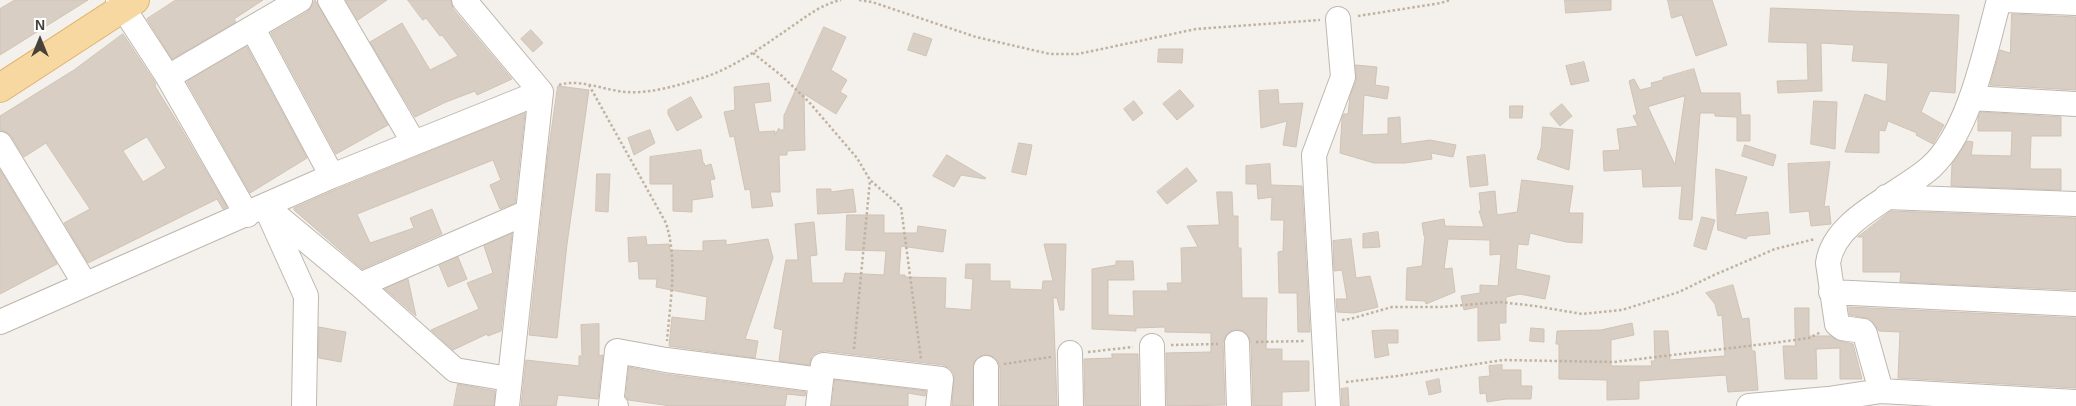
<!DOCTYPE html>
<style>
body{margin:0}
#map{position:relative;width:2076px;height:406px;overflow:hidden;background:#f4f0eb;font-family:Arial,sans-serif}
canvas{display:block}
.north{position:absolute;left:15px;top:15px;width:50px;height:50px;-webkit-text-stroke:4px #fff;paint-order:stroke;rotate:0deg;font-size:14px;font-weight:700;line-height:20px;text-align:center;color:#484139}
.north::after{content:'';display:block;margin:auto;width:18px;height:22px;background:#484139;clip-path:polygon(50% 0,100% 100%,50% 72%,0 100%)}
</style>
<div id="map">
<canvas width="2076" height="406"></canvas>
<div class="north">N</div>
</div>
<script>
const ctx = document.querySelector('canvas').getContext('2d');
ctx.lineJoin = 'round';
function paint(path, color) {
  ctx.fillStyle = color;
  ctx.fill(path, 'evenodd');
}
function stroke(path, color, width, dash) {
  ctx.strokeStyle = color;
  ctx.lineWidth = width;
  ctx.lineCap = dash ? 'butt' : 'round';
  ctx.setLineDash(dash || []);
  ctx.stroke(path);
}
const building = new Path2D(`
 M15,0H88L0,55V9Z
 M176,0H263L234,19L236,22L172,59L147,19Z
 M315,0L388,125L336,154L271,33L307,12Z
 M346,0H387L358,20Z
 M408,0H451L453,9L512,79L477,95L475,91L446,102L415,117L370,42L402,23L430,70L458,56L442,35L440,36L426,18L423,20Z
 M1565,0H1611V10L1566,13Z
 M1668,0H1712L1727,45L1696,56L1682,15L1672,18Z
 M1771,8L1959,15L1955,93L1930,91L1921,112L1944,125L1933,144L1916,135L1917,133L1888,121L1885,131L1879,130V153L1845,152L1865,94L1886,102L1888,63L1852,61L1854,45L1821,43L1822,91L1778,93L1777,81L1808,80L1807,43L1769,42Z
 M2012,14L2076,17V90L1990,85L2000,50L2010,53Z
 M824,27L846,37L831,70L847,80L840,92L847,96L836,114L804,94L805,150L787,151V155H779L780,192H770L773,206L752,208L750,189L745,190L734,136L730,137L724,112L735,110L734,87L769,83L771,101L754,103L759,132L775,131V135L779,128V130H784V116Z
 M531,30L543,43L533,52L521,39Z
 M914,33L932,39L926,56L908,50Z
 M123,34L156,84L155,86L179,125L227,207L223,209L217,199L88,263L64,223L90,209L46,143L24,157L11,136L6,132L0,130V116L74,70ZM147,137L166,168L143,182L123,151Z
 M247,47L307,158L250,193L187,82Z
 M1159,49H1183L1182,63L1158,62Z
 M1584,62L1589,81L1571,85L1566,66Z
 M1356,65L1377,67L1375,85L1389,87L1387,99L1364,95L1362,135L1388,134V118L1400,117L1401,144L1430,140L1456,145L1453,157L1431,153L1432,159L1405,163H1374L1340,153L1342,118L1344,114H1348L1350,96L1356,81Z
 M1694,69L1701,93H1740L1741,115H1750V141H1737V117L1715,116V113H1700L1692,220L1679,219L1682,186L1643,187L1642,169L1604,171L1603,151L1620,150L1617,129L1638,126L1633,116L1637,114L1629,81L1634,79L1640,90L1652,87L1651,83L1663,80V78ZM1685,96L1675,165L1648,107Z
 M558,86L589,90L567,244L557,338L529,335L548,154Z
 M1180,90L1194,106L1177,120L1163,104Z
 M1278,90L1279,104L1303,103L1296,147L1283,145L1287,121L1261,128L1259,91Z
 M691,97L702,117L677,131L668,114V110Z
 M1134,101L1143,113L1133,121L1124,109Z
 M1814,101L1837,102L1835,149L1811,144Z
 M1562,104L1572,116L1560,126L1550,114Z
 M1510,106H1523L1522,118H1510Z
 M1980,112L2061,117V136H2031L2030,169H2061V190L1951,186L1952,164L1967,141L1973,142L1971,155L2011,156L2012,131H1978V119Z
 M525,113L515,203L500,209L490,185L501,180L493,160L357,214L370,243L414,228L410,218L432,209L442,234L362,269L294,210V208L337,189Z
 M1543,127L1573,130L1569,170L1537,159L1541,148Z
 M650,130L655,143L634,155L628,138Z
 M1019,143L1032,145L1026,175L1012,172Z
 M1745,145L1776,155L1773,166L1742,156Z
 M701,150L703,163H704L705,166L711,164L715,179L710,180L713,197L692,200V212L673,211V184H650V157Z
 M947,155L986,178L985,179L961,175L954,187L933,176Z
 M1485,155L1488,185L1470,187L1467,157Z
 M1830,162L1824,207L1829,206L1831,224L1811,226L1809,211L1790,213L1788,164Z
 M1270,164L1271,185L1302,186L1310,332H1298L1297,293H1279L1278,252L1283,251L1284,220H1271L1272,197L1258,199L1257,184H1246V166Z
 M1187,168L1197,181L1167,204L1157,192Z
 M1716,169L1747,177L1735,215L1768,212L1770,234L1748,236L1746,239L1718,230Z
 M0,170L57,264L0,294Z
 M597,174H610L608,212L596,211Z
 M1522,180L1573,186L1569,213H1583L1582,243L1566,242L1530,233L1528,245L1518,244L1516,269L1550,276L1545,299L1520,294L1506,297V323H1499L1500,340L1478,341V307L1464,310L1461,296L1480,293V285L1498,286L1501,254L1490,255V240L1448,239L1444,269L1452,268L1455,292L1426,304L1425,301L1406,300L1407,268L1422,266L1425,236H1424L1422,223L1444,219L1445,226L1484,227L1479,211H1481L1479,193L1495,191L1497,215L1517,212Z
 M817,189H831V192L853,189L856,212L818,214Z
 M1217,192H1232L1233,216H1238V248H1241L1242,298H1267L1266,349H1282V361H1309V391L1282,392V406H1253L1251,343L1248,335L1243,331L1237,329L1230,331L1225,337L1223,343L1225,405L1167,406L1166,353L1211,352V333L1165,332V327L1136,328V331L1092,329V269L1116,265V261H1133L1134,280H1108V315L1134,316L1133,291H1168L1167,283H1182L1181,248L1198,247L1187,226L1219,225Z
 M1891,211L2076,218V290L1900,282L1901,272H1863V237H1858Z
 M847,215H884V233H917L918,226L946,230L943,252L901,246L899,275H905V277L946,278L945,308L971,310L973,279L965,278L966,264H990V281H1010V289L1042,290L1043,281H1053L1044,244H1066L1064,310H1060L1057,298H1053L1057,406H1000V368L998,361L992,356L986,354L980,356L974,362L972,406H952L954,374L950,368L943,365L825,351L818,352L812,356L809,365L779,361L783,330L774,328L786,260H798L795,224L814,222L817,255L810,256L812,283H843L845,273L884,275L886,251L846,250Z
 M1702,217L1715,220L1706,250L1694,246Z
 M1378,232L1380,247L1363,248V234Z
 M512,234L501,331L488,336L487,334L453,350L431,330L479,309L467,283L493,273L484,246Z
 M646,237L647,245L669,244L670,250L703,251V241L726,240V245L768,239L773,258L745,339L758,341L755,358L669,346L672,317L705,321L707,297L656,287L657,279H639L638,261L629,262L628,238Z
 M1351,239L1356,278L1370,276L1378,307L1354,313L1337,312L1336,299H1347L1342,270L1334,271L1333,241Z
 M458,257L467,279L448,287L439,265Z
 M408,279L416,316L385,289Z
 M1733,285L1742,319L1749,318L1752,351H1755L1758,390L1728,392L1726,375L1639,381V399L1607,400V380L1559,379V344H1556L1557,331L1601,330L1632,323L1634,335L1611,340V366H1652L1651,361H1655L1654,331H1668L1670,360L1725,356L1722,315L1718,316L1715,304L1706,293Z
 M1849,307L2076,318V388L1898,378L1900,332L1879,331L1870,319L1850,315Z
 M1795,308H1809V336H1830L1840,341L1853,344L1862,379H1840V348L1816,349L1817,379H1785L1783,346H1795Z
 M599,324V356L603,355L598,399L558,395L556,406H521L526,360L579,366V356H582L581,325Z
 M319,327L346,332L341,362L319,358Z
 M1531,328L1544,329V342L1530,341Z
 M1385,330H1398V343H1387L1389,355L1375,358L1372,331Z
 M1112,354H1138L1139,406H1085L1084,359L1112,358Z
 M1502,365V370H1521V386H1532L1531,399H1506L1487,402L1486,393L1480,394L1479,377L1490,376L1489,366Z
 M629,367L664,374L806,392L805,396L787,394L785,406H671L628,400L626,397Z
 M1439,379L1441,392L1429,395L1426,382Z
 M835,380L926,391L925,396L908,393V406H832Z
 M458,384L495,391L494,406H454Z
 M1348,388L1349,406H1342L1341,389Z`);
paint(building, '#d8cec4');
stroke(building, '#cfc3b4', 1);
const minor = new Path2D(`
 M118,0L168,77L247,215
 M330,0L414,143
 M464,0L541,92L507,406
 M2004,0L2076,3
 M253,29L332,176
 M168,77L300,0
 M1971,98L2076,104
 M0,144L85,284
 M1886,197L2076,204
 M265,206L360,285L455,370L509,379
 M268,212L306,296L304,406
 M360,285L528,212
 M1831,292L2076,304
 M0,322L332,176L541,92
 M1237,343L1239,406
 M1152,346L1153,406
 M1070,353L1071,406
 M821,380L823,365L941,379L938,406
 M1881,391L1865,334L1863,331L1842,328L1837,324L1828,263C1834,218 1900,195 1931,167C1970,131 1985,51 1999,0
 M616,406L611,405L617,351L666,360L821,380L818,406
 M986,406V368
 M1328,406L1314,155L1343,77L1338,19
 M1749,406L1828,399L1881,391L2076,402`);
const major = new Path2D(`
 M0,88L135,0`);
stroke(minor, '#bfb7ae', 26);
stroke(major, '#dcb371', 30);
stroke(new Path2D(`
 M859,0L872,2L976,37L1050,54H1078L1196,29L1320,20
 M1358,16L1441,3L1450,0
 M753,53L782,76L809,102L857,158L870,180L901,207L921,359
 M559,85C581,78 605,91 627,92C650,94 679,85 702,78C734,68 763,46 791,27C807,16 822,4 841,0
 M589,85L666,223C678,261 670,302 667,341
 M1342,320L1350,319L1392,307H1441L1500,302L1535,306L1582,314L1622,310L1679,292L1714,275L1775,249L1815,239
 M1256,342L1305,341
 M1171,345L1218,344
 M854,349L870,180
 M1088,352L1133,347
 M1004,364L1051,357
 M1346,382L1397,376L1503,360L1614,362L1773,343L1809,338L1821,332`), '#c0b2a0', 2.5, [2.5, 2.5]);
stroke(minor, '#fff', 24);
stroke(major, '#f7d8a0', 28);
</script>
